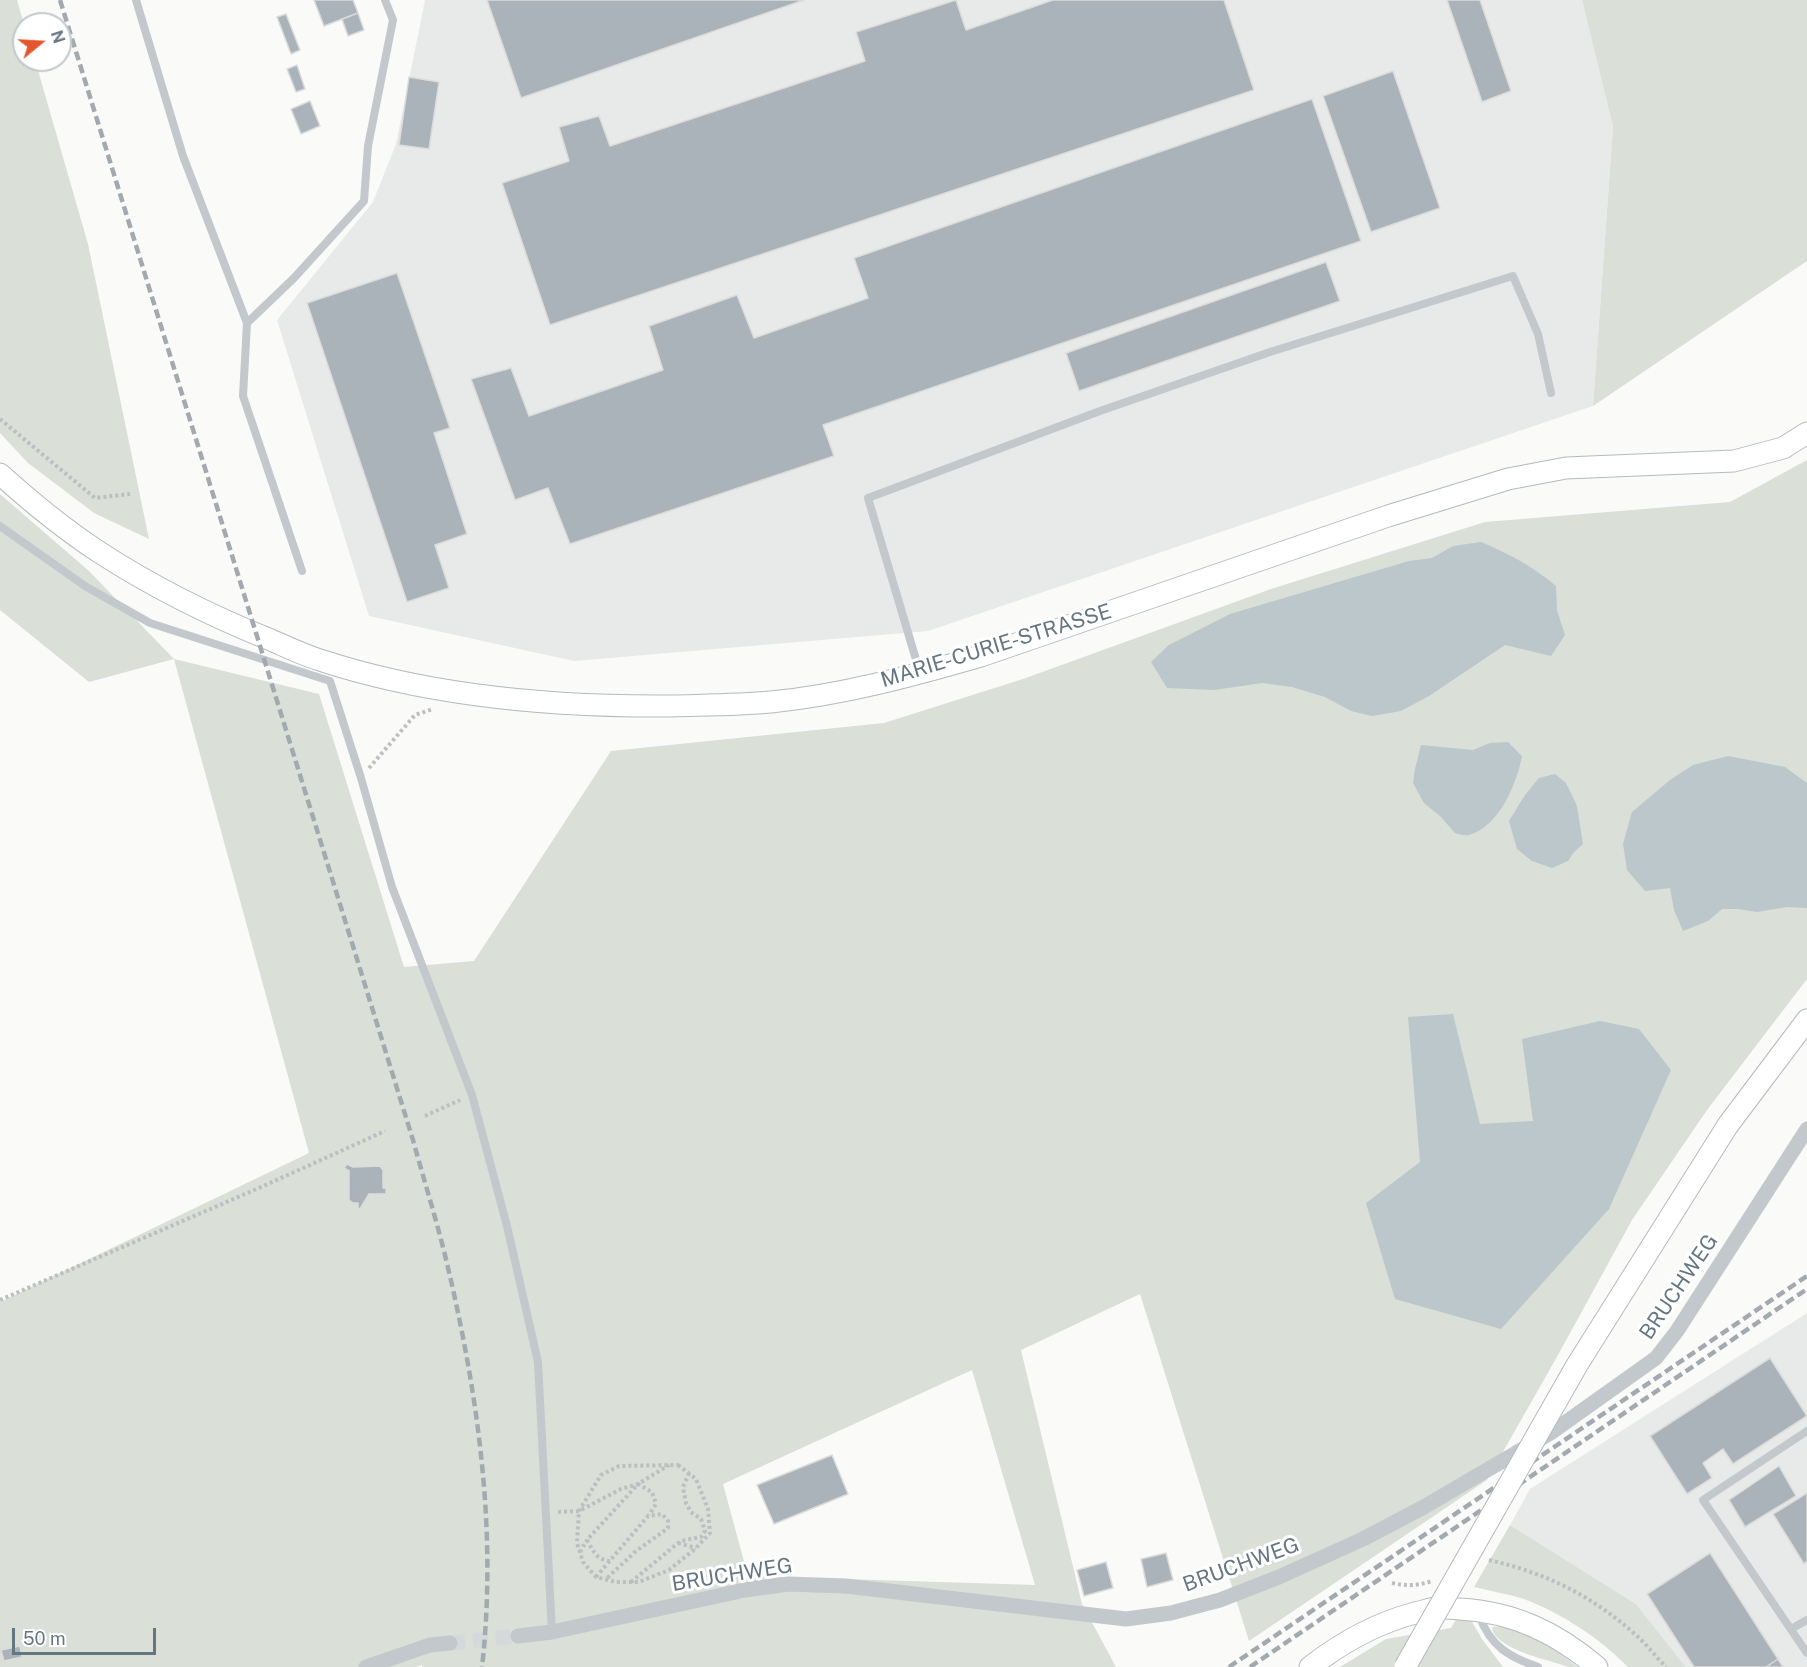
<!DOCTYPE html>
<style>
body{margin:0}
#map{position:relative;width:1807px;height:1667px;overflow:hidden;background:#fafaf8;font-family:"Public Sans",sans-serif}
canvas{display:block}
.north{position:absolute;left:12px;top:12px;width:60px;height:60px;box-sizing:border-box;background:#fff;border:2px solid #c1c8cd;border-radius:50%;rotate:72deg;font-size:16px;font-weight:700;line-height:24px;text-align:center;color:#657683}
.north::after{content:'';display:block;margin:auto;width:21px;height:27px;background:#e4572e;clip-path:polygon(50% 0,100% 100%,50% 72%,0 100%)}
.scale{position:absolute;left:12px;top:1628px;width:144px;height:27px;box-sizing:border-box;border:3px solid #657683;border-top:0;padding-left:8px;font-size:18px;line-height:21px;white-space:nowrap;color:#657683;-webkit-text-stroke:4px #fff;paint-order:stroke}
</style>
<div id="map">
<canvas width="1807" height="1667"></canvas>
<div class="north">N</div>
<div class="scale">50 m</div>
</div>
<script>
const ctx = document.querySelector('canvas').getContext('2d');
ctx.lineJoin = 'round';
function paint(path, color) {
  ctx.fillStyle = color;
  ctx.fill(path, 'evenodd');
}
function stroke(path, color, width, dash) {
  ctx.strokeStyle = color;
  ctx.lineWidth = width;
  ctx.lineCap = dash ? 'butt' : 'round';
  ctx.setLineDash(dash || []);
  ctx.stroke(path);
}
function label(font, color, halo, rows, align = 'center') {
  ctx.font = font + ' "Public Sans",sans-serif';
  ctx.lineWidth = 6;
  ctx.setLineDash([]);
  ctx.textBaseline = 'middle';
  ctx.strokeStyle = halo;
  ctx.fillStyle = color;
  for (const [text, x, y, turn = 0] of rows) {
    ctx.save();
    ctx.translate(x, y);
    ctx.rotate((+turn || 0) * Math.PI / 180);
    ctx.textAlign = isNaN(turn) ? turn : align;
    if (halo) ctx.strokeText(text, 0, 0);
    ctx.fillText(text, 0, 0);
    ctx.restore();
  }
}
paint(new Path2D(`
 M425,0H1582L1613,127L1593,406L928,631L574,661L369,616L277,320L373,202L396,144Z
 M1807,1313V1667H1686L1636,1604L1510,1525L1530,1489Z`), '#e8e9e9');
paint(new Path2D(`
 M0,0H17L24,24V60H35L88,244L149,539L94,513L28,463L0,433Z
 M1582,0H1807V261L1593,406L1613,127Z
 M1807,460V979L1707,1110L1632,1220L1558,1355L1487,1480L1249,1641L1140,1294L1021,1350L1082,1604L1116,1667H422V1665L416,1667H0V1302L309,1153L174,659L89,682L0,610V494L89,571L174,659L319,694L404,967L474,961L611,751L884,723L1023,679L1271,589L1485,522L1730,502ZM972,1370L1035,1585L748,1576L723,1484Z
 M1510,1525L1636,1604L1686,1667H1628C1598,1637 1563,1614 1524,1599C1508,1594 1490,1591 1474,1587Z
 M1457,1618L1471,1620L1482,1639L1503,1667H1340L1386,1639L1451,1628Z
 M1493,1627C1518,1623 1558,1651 1577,1667H1569C1549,1660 1498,1650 1492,1629Z`), '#dadfd7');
paint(new Path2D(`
 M1481,542C1510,554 1532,566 1556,586L1557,610L1565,635L1551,656L1505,645L1429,696L1401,711L1372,716L1351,711L1325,697L1292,687L1262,683L1214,690L1167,688L1151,662L1169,645L1230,614L1409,561L1432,558L1453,546Z
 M1508,742L1522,756C1517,783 1499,827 1469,835C1465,836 1459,834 1455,833L1441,817L1424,803L1413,783L1415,769L1421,745L1473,750L1490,743Z
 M1728,756L1785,767L1807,783V908L1787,907L1757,912L1738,909H1722L1708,921L1683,931L1674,910L1670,888L1645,891L1627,870L1623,844L1632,812L1670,780L1693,765Z
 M1555,774L1566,783L1577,806L1583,844L1574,852L1568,861L1552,868L1532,861L1517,849L1509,821L1525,795L1539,778Z
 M1453,1014L1480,1124L1533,1121L1522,1039L1600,1021L1639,1029L1671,1070L1609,1209L1501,1329L1395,1299L1366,1203L1420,1162L1408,1017Z`), '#bbc7cb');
const building = new Path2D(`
 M314,0H353L358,13L324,26Z
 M487,0H804L521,98Z
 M956,0L966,30L1053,0H1224L1254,90L550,325L502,183L569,161L559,127L599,116L610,146L865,61L856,32Z
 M1447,0H1480L1511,91L1482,102Z
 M358,13L364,30L348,36L342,19Z
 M286,14L300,50L291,54L277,17Z
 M297,65L305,89L296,92L287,69Z
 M1393,71L1440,208L1371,232L1323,96Z
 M409,77L439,82L429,149L399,145Z
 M1312,99L1361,241L823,425L834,456L570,544L548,488L515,500L471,379L511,368L529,416L663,370L649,326L737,295L754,338L868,298L854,258Z
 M310,101L320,126L301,134L291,109Z
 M1326,262L1340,301L1079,391L1066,353Z
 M397,273L450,428L434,433L467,534L435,545L449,588L407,602L307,303Z
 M347,1164L353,1167L380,1166L383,1170V1188H386V1194H369L360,1209L358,1208V1203H353L349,1200V1171L344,1168Z
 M1770,1358L1807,1416L1733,1464L1723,1449L1703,1463L1712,1478L1687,1494L1650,1436Z
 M832,1455L848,1494L774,1524L757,1485Z
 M1779,1466L1796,1496L1745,1527L1729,1500Z
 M1807,1493V1561L1804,1564L1773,1514Z
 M1166,1553L1173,1580L1147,1587L1141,1559Z
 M1710,1553L1778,1659L1766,1667H1694L1647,1594Z
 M1106,1562L1113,1588L1084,1596L1077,1570Z
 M20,1646L22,1657L4,1661L1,1650Z
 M1778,1659L1783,1667H1766Z`);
paint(building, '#aab3b9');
stroke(building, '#dcdcda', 1.5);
stroke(new Path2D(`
 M450,1643L518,1636`), '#d5d9db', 15, [15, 8]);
const secondary = new Path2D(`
 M0,474C31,502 64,529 99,552C153,587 211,616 271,640C287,647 303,655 320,660C432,697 554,707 672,706C705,705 738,705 771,702C842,695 912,676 981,656L1388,516L1508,479L1566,468L1734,461L1783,448L1807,433
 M1577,1365L1728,1125L1807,1020
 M1310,1667C1341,1643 1377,1623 1415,1613C1422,1612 1430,1608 1437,1608C1445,1607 1453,1609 1460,1609C1514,1612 1557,1633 1597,1667`);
stroke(secondary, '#b3babf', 23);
stroke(new Path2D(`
 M0,419L95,498L130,494
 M369,768L415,715L433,709
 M425,1116L460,1100
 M0,1300L259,1188L385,1131
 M678,1465L696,1479L708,1509L710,1533L696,1548L669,1570L639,1582H616L596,1577L583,1562L577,1543L579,1511L601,1475L619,1466Z
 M558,1512L579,1511L621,1489L638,1484L669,1465
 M678,1543L696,1548
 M580,1552L587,1540
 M1489,1560C1546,1573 1593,1596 1637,1636C1647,1645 1656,1657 1666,1667
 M610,1561C596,1560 593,1550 587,1540L638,1484L652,1492L656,1504L649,1515
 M596,1577L648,1516L662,1514L668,1521V1528L635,1552L606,1579
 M631,1582L678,1543L685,1540L701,1537L705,1531L701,1519L691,1512L686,1503L683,1487L689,1473
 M1392,1583C1406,1586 1417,1586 1432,1581`), '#bbbfc2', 4, [3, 3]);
stroke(new Path2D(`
 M136,0L183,156L247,323L243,396L302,571
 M247,323L294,278L364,201L368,146L393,20L385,0
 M0,526L85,586L150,623L330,681L361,778L392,887L472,1095L507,1226L538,1362L552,1632
 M920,673L868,498L1100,411L1270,352L1513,276L1538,334L1551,393
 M1807,1431L1703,1500L1807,1653
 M1479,1615C1490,1646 1509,1657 1538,1667
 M1791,1629L1807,1620`), '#c3c8cc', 8);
stroke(new Path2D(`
 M518,1636L552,1632L745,1590L788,1584L846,1586L1126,1619L1171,1613L1220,1600L1279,1577L1363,1539L1422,1508L1552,1432L1656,1358L1677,1331L1807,1129
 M366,1667L430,1645L450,1643`), '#c3c8cc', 15);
stroke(secondary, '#fff', 21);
stroke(new Path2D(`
 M60,0L413,1140C425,1184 439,1228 449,1272C479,1401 497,1535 482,1667
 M1229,1667L1807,1276
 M1250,1667L1807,1289`), '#a2aab0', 4.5, [9, 4.5]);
const secondaryBridge = new Path2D(`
 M1405,1667L1577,1365`);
stroke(secondaryBridge, '#b3babf', 23, []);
stroke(secondaryBridge, '#fff', 21);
label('21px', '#657683', '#fff', [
 ["MARIE-CURIE-STRASSE",996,646,-17],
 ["BRUCHWEG",1679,1287,-56],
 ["BRUCHWEG",1241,1565,-20],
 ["BRUCHWEG",732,1575,-9]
]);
</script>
